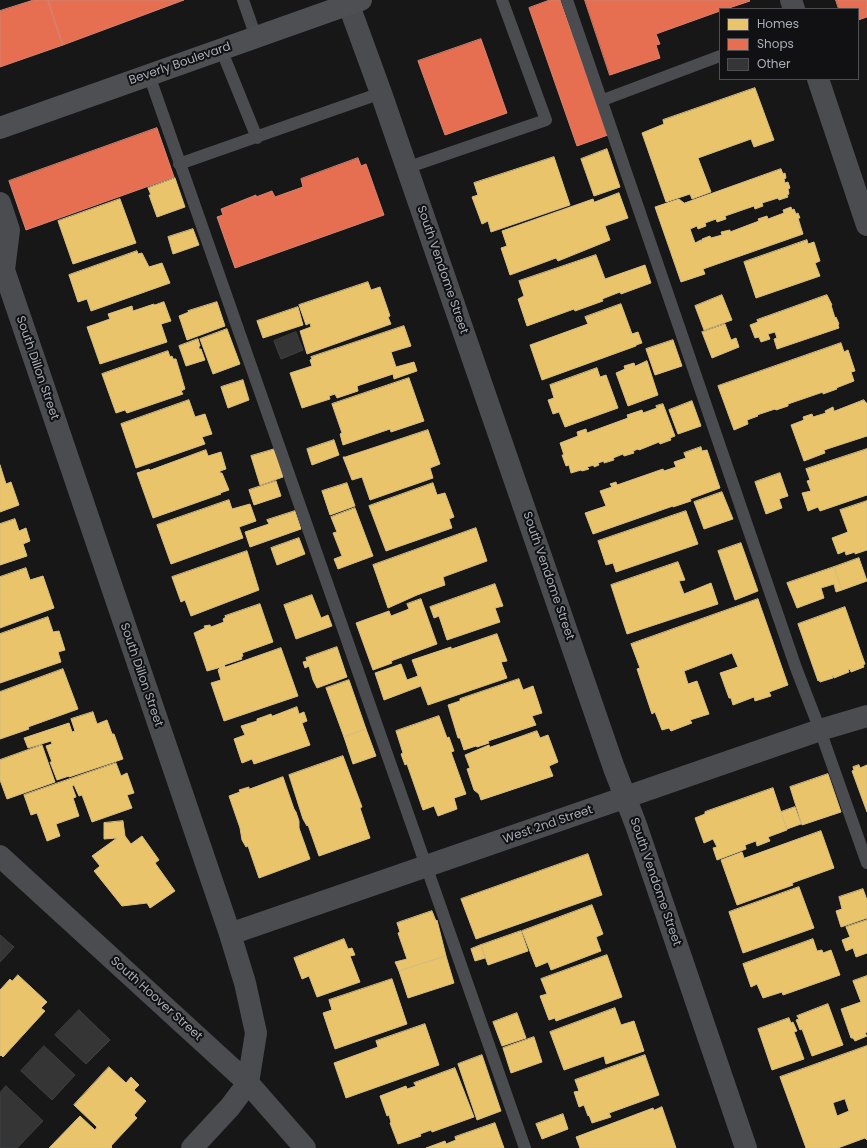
<!DOCTYPE html>
<style>
body{margin:0}
#map{position:relative;width:867px;height:1148px;overflow:hidden;background:#171717;font-family:Poppins,sans-serif}
canvas{display:block}
.legend{position:absolute;left:719px;top:8px;width:140px;height:72px;box-sizing:border-box;background:#111113;border:1px solid #4d4f55;margin:0;padding:5px 7px;list-style:none;font-size:12px;color:#a8adb8}
.legend li{display:flex;align-items:center;gap:8px;height:20px}
.legend b{width:20px;border:1px solid #4d4f55}
</style>
<div id="map">
<canvas width="867" height="1148"></canvas>
<ul class="legend">
<li><b style="height:11px;background:#e9c46a"></b>Homes</li>
<li><b style="height:11px;background:#e76f51"></b>Shops</li>
<li><b style="height:11px;background:#353536"></b>Other</li>
</ul>
</div>
<script>
const ctx = document.querySelector('canvas').getContext('2d');
ctx.lineJoin = 'round';
function paint(path, color) {
  ctx.fillStyle = color;
  ctx.fill(path, 'evenodd');
}
function stroke(path, color, width, dash) {
  ctx.strokeStyle = color;
  ctx.lineWidth = width;
  ctx.lineCap = dash ? 'butt' : 'round';
  ctx.setLineDash(dash || []);
  ctx.stroke(path);
}
function label(font, color, halo, rows, align = 'center') {
  ctx.font = font + ' Poppins,sans-serif';
  ctx.lineWidth = 4;
  ctx.setLineDash([]);
  ctx.textBaseline = 'middle';
  ctx.strokeStyle = halo;
  ctx.fillStyle = color;
  for (const [text, x, y, turn = 0] of rows) {
    ctx.save();
    ctx.translate(x, y);
    ctx.rotate((+turn || 0) * Math.PI / 180);
    ctx.textAlign = isNaN(turn) ? turn : align;
    if (halo) ctx.strokeText(text, 0, 0);
    ctx.fillText(text, 0, 0);
    ctx.restore();
  }
}
const homes = new Path2D(`
 M755,88L774,140L754,147L751,139L698,158L711,192L692,199L690,194L666,202L642,133L664,124L663,120Z
 M607,149L620,187L594,196L581,159Z
 M554,157L570,205L491,232L488,221L482,224L472,197L478,195L474,183Z
 M781,169L783,174L785,173L786,178L784,179L785,183L788,182L790,188L788,189L789,194L787,195L788,197L779,200L778,198L762,203L763,206L755,209L754,206L725,216L726,219L717,222L716,219L705,223L706,226L698,229L697,226L690,229L695,243L701,240L702,242V239L710,236L711,238L722,235L721,232L730,230V232L759,221L758,219L767,216L768,219L784,213L783,210L791,207L792,210L794,209L796,214L798,213L800,218H798L803,234L703,269L705,274L681,282L655,207L679,199L684,203Z
 M175,178L185,207L157,217L149,195H151L148,188Z
 M619,193L628,218L605,226L610,240L558,261L556,258L510,275L501,248L507,246L502,231L593,199L594,202Z
 M120,199L136,243L73,264L58,221Z
 M193,229L199,245L173,254L168,237Z
 M807,240L808,244L814,242L820,261L815,263L820,276L756,298L744,262Z
 M137,251L138,254L142,253L149,267L162,263L170,283L91,311L87,299L78,302L69,275Z
 M596,255L605,279L645,265L651,283L621,294L620,292L602,299L603,301L575,311L574,309L527,326L518,299L524,296L519,281Z
 M368,282L371,290L380,287L390,316L388,317L391,324L307,354L300,331L311,327L310,323L306,325L299,305Z
 M722,295L732,320L704,330L695,306Z
 M827,295L832,305H831L835,318L836,317L839,324L838,325L839,328L777,349L774,339L777,338L775,332L768,334L770,339L761,342L759,337L755,338L750,325L758,322L757,320Z
 M164,302L171,321L161,324L167,342L100,364L87,327L110,319L108,314L132,306L133,311L154,304V305Z
 M217,302L225,326L187,340L179,316L189,312L188,311Z
 M621,304L632,334L638,332L642,343L636,345V346L542,380L530,345L588,324L585,317Z
 M298,307L303,325L263,338L257,321Z
 M725,324L731,340L736,338L739,347L712,358L702,332Z
 M404,326L411,346L391,352L396,367L414,362L417,371L394,379L393,374L357,386L358,391L337,398L335,394L329,396L330,399L302,408L290,373L312,366L310,360L312,359L311,357Z
 M227,329L240,364L213,374L200,339Z
 M198,339L200,346H199V349H201L205,360L186,366L179,346Z
 M673,340L682,366L655,375L646,349Z
 M841,343L844,352L848,350L855,371L851,372L854,381L836,388L837,389L823,394V392L788,404V406L776,410L775,409L757,415L758,416L747,420L748,424L734,430L718,386Z
 M168,351L170,357L172,356L173,359H176L185,389L181,391L183,394L127,413L125,410L116,413L102,374Z
 M647,361L658,395L628,406L616,373L625,369L624,366L634,363L635,366Z
 M597,368L600,377L606,375L618,408L565,427L559,412L553,414L548,400L554,398L550,385Z
 M409,378L424,421L391,432L390,429L343,445L340,434L342,433L332,404Z
 M243,380L249,400L228,408L221,387Z
 M189,400L195,417L205,414L212,434L202,437L205,444L136,468L121,424Z
 M864,400L866,403H867V436L824,450L825,453L804,461L791,425L804,420L803,417L812,414L813,417L826,413L825,411L833,407L834,411Z
 M692,401L701,426L678,434L669,410Z
 M663,404L675,436L670,438L671,440L660,444L659,442L639,450L638,449L633,451L634,453L624,456L623,454L613,458L614,460L604,463V461L598,463L599,465L594,467V465L587,467L589,469L582,471L581,470L571,473L569,465L566,466L562,455H564L560,443L578,436L577,432L586,429L587,433L628,418L627,415L642,410L643,413L657,408L656,406Z
 M428,430L440,464L430,468L433,478L370,500L362,477L352,480L343,457H345Z
 M334,440L339,455L312,465L307,449Z
 M701,447L702,451L707,450L720,488L690,499L691,501L673,507V506L593,534L585,513L606,506L600,491L612,487L610,484L616,482L617,485L663,469L664,471L676,467L674,462L686,458L684,453Z
 M275,449L283,477L260,485L251,456Z
 M867,449V495L820,511L818,507L808,511L802,493L811,491L807,481L810,480L806,469Z
 M206,450L208,456L221,452L226,469L220,471V473H222L229,490L220,493L221,494L153,518L137,473L149,469L150,470Z
 M0,465L6,484L11,482L19,505L0,512Z
 M780,473L788,496L779,499L782,508L766,514L755,482Z
 M276,481L281,496L254,505L249,490Z
 M347,483L355,506L330,515L322,491Z
 M433,483L437,495L445,493L454,517L449,519L452,528L386,551L369,506Z
 M722,492L733,519L704,529L694,502Z
 M229,500L232,509L250,504L256,521L239,527L243,538L171,564L157,525Z
 M867,501V550L855,554V552L846,555L845,551L838,554L832,538L848,532L840,510Z
 M355,508L373,556L338,569L334,559L342,556L333,533L337,532L331,517Z
 M295,511L301,529L250,547L245,532L269,524L267,520Z
 M686,511L698,544L616,572L613,563L606,565L598,541Z
 M15,519L19,531L26,528L30,541L23,544L27,556L0,565V524Z
 M476,528L487,561L443,577L445,585L417,595L388,608L373,565Z
 M299,538L305,554L277,565L271,548Z
 M741,543L758,591L735,600L718,551Z
 M247,551L259,590L191,616L185,600L181,602L172,577Z
 M859,558L867,581L842,590L834,567Z
 M678,562L685,580L679,581L684,594L711,583L718,604L627,634L611,585Z
 M834,567L842,590L836,592L834,584L821,588L824,598L797,608L787,583Z
 M26,568L30,580L43,576L54,608L0,628V577Z
 M495,584L503,606L495,608L500,622L447,640L439,616L434,618L430,607Z
 M312,595L321,618L328,615L332,626L296,639L284,605Z
 M421,599L437,644L391,661L392,663L373,670L356,623L389,611L391,616L409,609L407,604Z
 M758,599L788,685L769,692L771,696L755,701L754,697L733,705L731,698H729L720,673L738,667L732,653L684,671L688,684L697,681L709,714L690,720L692,723L671,731L669,728L662,730L655,712L652,714L637,669L640,668L631,644Z
 M260,604L273,642L242,653L243,656L241,657L242,659L224,665L225,666L207,671L194,633L205,628L204,626L210,625L211,627L224,622L223,619L226,617L225,616Z
 M845,607L865,664L863,665L864,667L851,672L850,669L848,670L849,672L834,678L833,675L832,676L833,678L820,682L819,680L818,681L798,624Z
 M48,617L53,632L59,631L65,650L58,652L61,662L0,683V634Z
 M497,634L507,661L501,662L507,678L428,705L421,686L384,700L375,673L401,664L407,680L418,676L412,660L451,647V649Z
 M337,647L347,677L317,688L313,680L309,666L305,668L303,662L307,661L306,658Z
 M281,648L298,696L224,721L211,683L221,680L218,670L220,669L219,668L225,666V667Z
 M63,669L78,709L28,727L29,729L0,739V692Z
 M519,679L523,690L533,686L542,713L532,716L536,725L488,741L489,743L477,747L476,746L464,750L460,738H458L448,705L460,701V699Z
 M349,680L366,729L344,737L326,688Z
 M297,707L299,714L304,712L307,721L302,723L310,745L254,764L252,759L242,763L234,739L245,735L241,726L257,721V719L271,714L272,716Z
 M93,712L97,724L107,720L112,734H114L123,759L69,777V776L57,780L50,762H52L46,746L52,744L51,741L28,748L24,738L69,723L72,732L75,731L71,719Z
 M439,716L447,738L449,737L454,751L451,752L466,794L454,798L457,809L438,816L434,806L423,810L407,764L405,765L401,754L403,753L396,731Z
 M366,729L376,756L353,764L344,737Z
 M537,731L540,738L548,735L558,762L549,766L553,776L481,800L479,794L474,790L467,769L470,768L465,755L489,745L490,747Z
 M42,745L55,782L7,799L0,780V760Z
 M343,756L362,807L360,808L370,838L319,856L308,825L307,826L303,819L289,775Z
 M116,763L121,776L127,773L134,793L127,795L132,808L92,822L82,795L79,796L74,785L72,786L76,797L73,798L79,816L56,824L60,836L47,841L37,813L31,815L24,795Z
 M859,765L860,768L867,765V812L852,771L854,770L853,767Z
 M828,774L841,812L802,825L790,787Z
 M283,777L294,809L296,812L299,821V828L310,859L259,878L248,846L246,847L242,840L240,828L229,796L240,792L239,790L249,787V789Z
 M773,788L787,830L768,837L770,841L757,846L756,841L745,845L746,849L717,860L713,848L717,847L713,839L704,843L695,818L705,814V812Z
 M795,807L801,824L787,829L781,812Z
 M123,821L125,836L131,844L142,836L159,860L155,863L175,891L150,908L147,903L122,906L94,871L100,866L92,856L117,838L104,839V823Z
 M821,831L834,868L792,883L793,885L737,905L721,860L742,852L744,858Z
 M588,854L602,895L476,939L461,899Z
 M799,887L814,928L743,953L729,912Z
 M863,889L867,900V918L841,927L836,911L842,909L839,897Z
 M592,905L603,934L596,937L601,951L551,970L548,962L536,967L522,931Z
 M432,911L436,921L437,920L446,956L399,971L395,962L407,959L398,933L400,932L397,923Z
 M867,920V953L856,957L853,948L846,951L842,940L850,937L846,927Z
 M521,931L528,951L488,965L481,945Z
 M344,939L348,949L352,948L355,955L350,956L360,982L317,997L309,976L302,979L294,958Z
 M813,939L817,951L822,950L823,953L831,950L840,975L783,995L782,992L763,998L757,984L751,987L743,964Z
 M481,945L485,958L475,961L471,949Z
 M607,955L622,997L556,1021L555,1018L549,1020L540,996L547,994L541,979Z
 M446,956L454,983L408,998L399,971Z
 M18,975L47,1002L41,1008L45,1011L3,1057L1,1055L0,1056V990L10,979L12,981Z
 M867,976V1032L865,1033L867,1036L855,1041L853,1038H851L841,1009L861,1002L853,981Z
 M392,979L407,1024L335,1049L323,1013L332,1010L329,1000Z
 M828,1004L843,1045L812,1056L802,1029L800,1030L796,1020L799,1019L797,1016Z
 M615,1008L621,1025L634,1021L644,1051L606,1064L604,1056L564,1070L550,1032Z
 M517,1013L526,1038L502,1046L493,1022Z
 M789,1018L791,1023L793,1022L797,1031L794,1032L804,1059L772,1070L758,1029Z
 M425,1024L439,1065L346,1098L334,1063L378,1047L376,1041Z
 M534,1037L542,1062L511,1073L503,1048Z
 M867,1046V1140L865,1138L838,1148H806L780,1077ZM845,1099L849,1111L837,1116L833,1103Z
 M482,1055L501,1111L477,1120L458,1064Z
 M645,1055L659,1095L609,1113L611,1117L592,1123L589,1115L588,1116L584,1105L579,1107L574,1092L579,1091L575,1080Z
 M109,1067L126,1083L131,1077L139,1085L134,1090L146,1101L134,1115L137,1118L111,1146L112,1147L111,1148H49L80,1116L95,1130L97,1127L74,1105Z
 M455,1068L474,1117L432,1132L431,1130L420,1134L421,1136L398,1144L390,1123L391,1122L389,1115L387,1116L380,1096L406,1086L407,1089L416,1086L414,1083Z
 M662,1107L676,1148H580L576,1137L653,1108L654,1110Z
 M563,1114L568,1129L542,1139L536,1124Z
 M495,1123L504,1148H426L445,1141L446,1144L456,1140L455,1137Z`);
paint(homes, '#e9c46a');
stroke(homes, '#d6bd81', 1);
const shops = new Path2D(`
 M34,0H48L63,45L0,67V11Z
 M48,0H184L63,45Z
 M550,0H560L608,135L577,146L529,8Z
 M585,0H749L750,1L726,9H720V11L656,34L660,44L656,45L660,58L610,75Z
 M836,0H867V17L858,20V9H839Z
 M481,39L507,113L445,135L418,61Z
 M157,128L174,177L26,230L9,181Z
 M358,158L361,166L366,164L384,215L235,268L217,217L223,215L221,209L256,195V197L272,191L275,197L303,187L301,179Z`);
paint(shops, '#e76f51');
stroke(shops, '#d48270', 1);
const building = new Path2D(`
 M296,332L303,350L281,359L274,341Z
 M0,935L14,947L0,962Z
 M79,1010L110,1040L86,1064L55,1035Z
 M44,1046L75,1075L52,1100L21,1071Z
 M6,1086L43,1121L17,1148H0V1093Z`);
paint(building, '#353536');
stroke(building, '#3f4043', 1);
stroke(new Path2D(`
 M243,0L256,37
 M567,0L796,668L820,730L867,863
 M221,49L257,138
 M149,75L525,1148
 M603,100L720,56
 M179,164L381,93
 M406,168L546,120L502,0`), '#4b4c50', 12);
stroke(new Path2D(`
 M347,0L381,93L614,768L636,825L746,1148
 M791,0L794,9
 M818,79L867,225
 M0,203L9,230L4,270
 M0,265L4,270L230,934L245,983L256,1033L248,1083L230,1107L192,1148
 M0,856L248,1083L305,1148
 M230,934L820,730L867,716`), '#4b4c50', 22);
stroke(new Path2D(`
 M0,128L361,0`), '#4d4f52', 22);
label('12px', '#a8adb8', '#111113', [
 ["Beverly Boulevard",180,64,-19],
 ["South Vendome Street",442,270,71],
 ["South Dillon Street",37,368,71],
 ["South Vendome Street",548,576,71],
 ["South Dillon Street",141,675,71],
 ["West 2nd Street",548,825,-19],
 ["South Vendome Street",655,882,71],
 ["South Hoover Street",156,999,42]
]);
</script>
